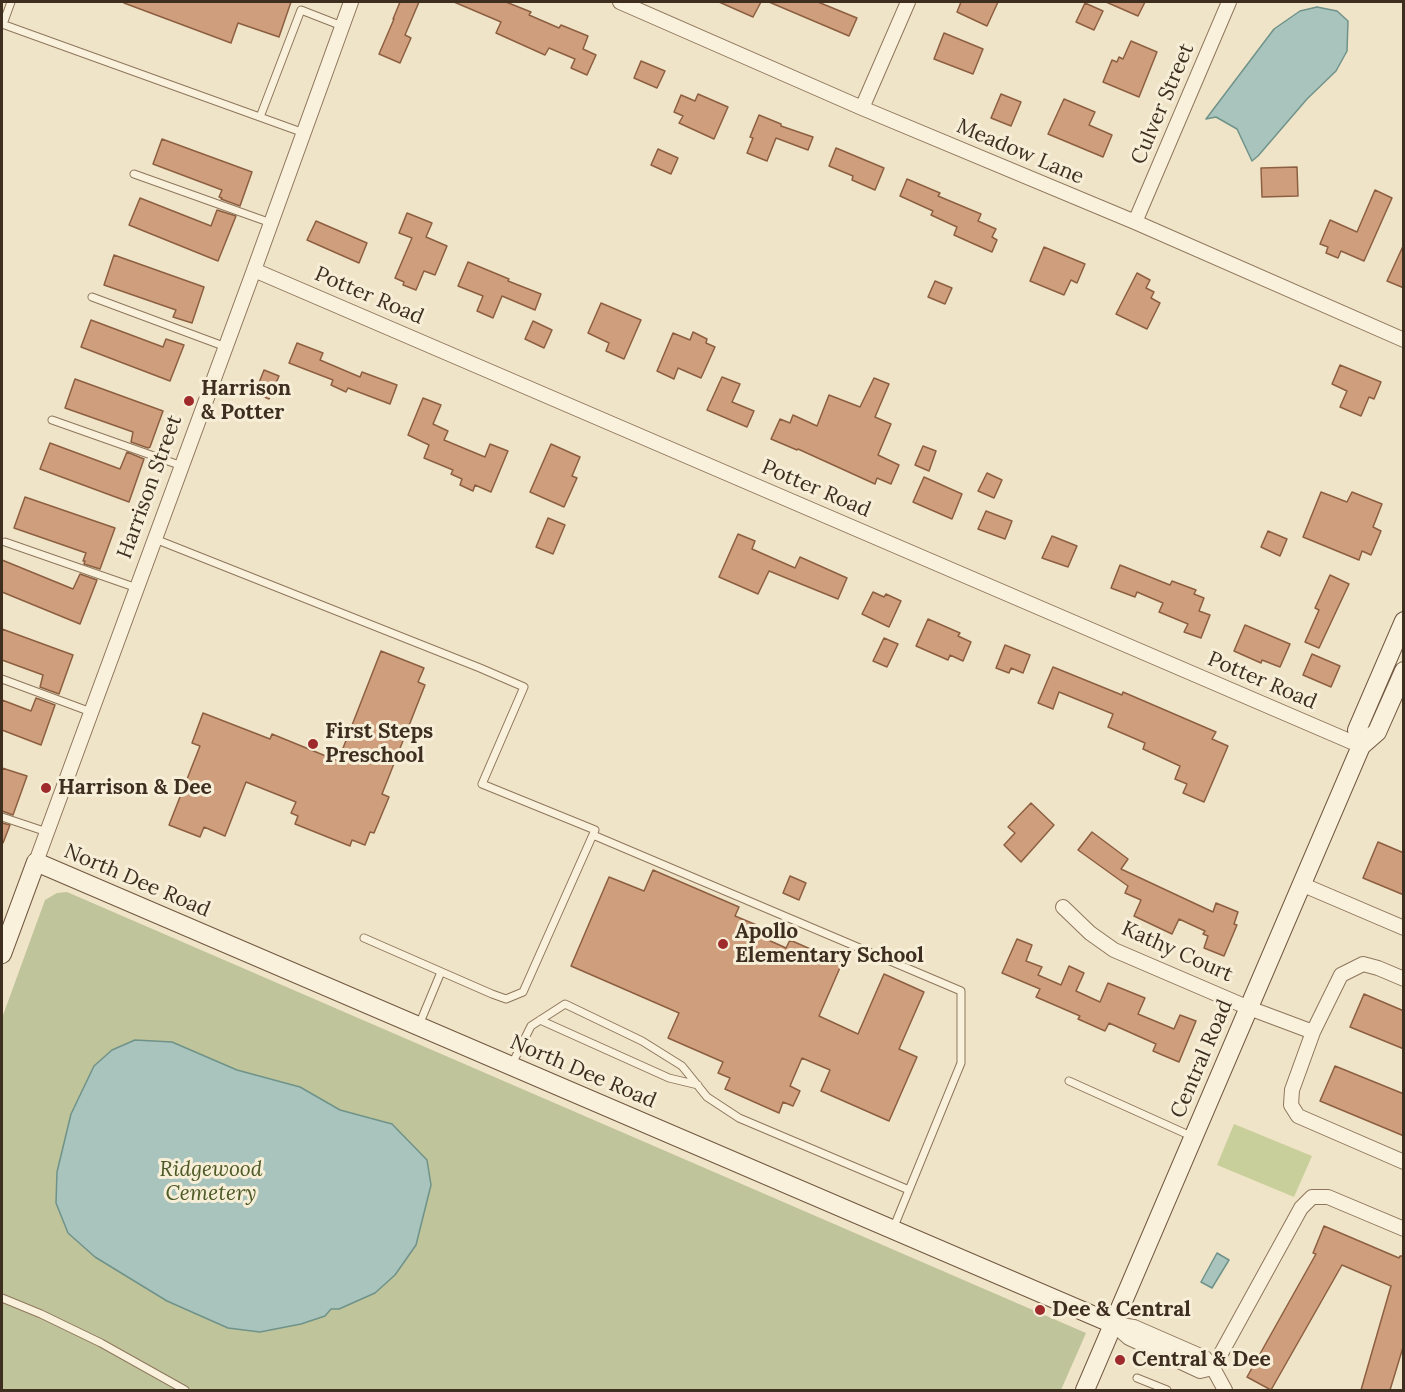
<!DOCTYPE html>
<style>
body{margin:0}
#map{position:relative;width:1405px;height:1392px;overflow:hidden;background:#f0e4c8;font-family:Lora,serif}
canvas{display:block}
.frame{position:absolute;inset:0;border:3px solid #3d2e20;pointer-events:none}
</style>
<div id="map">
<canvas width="1405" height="1392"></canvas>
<div class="frame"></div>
</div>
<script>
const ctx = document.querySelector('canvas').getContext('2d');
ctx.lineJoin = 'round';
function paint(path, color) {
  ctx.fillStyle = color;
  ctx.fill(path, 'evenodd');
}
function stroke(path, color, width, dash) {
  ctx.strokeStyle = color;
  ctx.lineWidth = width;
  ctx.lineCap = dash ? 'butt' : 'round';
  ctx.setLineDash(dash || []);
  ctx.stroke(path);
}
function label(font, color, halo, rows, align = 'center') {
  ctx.font = font + ' Lora,serif';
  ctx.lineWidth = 6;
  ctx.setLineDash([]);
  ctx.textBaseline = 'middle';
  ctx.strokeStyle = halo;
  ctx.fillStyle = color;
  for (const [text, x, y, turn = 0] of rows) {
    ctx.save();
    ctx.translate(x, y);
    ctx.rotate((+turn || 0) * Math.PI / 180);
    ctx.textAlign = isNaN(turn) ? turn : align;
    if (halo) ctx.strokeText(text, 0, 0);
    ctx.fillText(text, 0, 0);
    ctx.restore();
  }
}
paint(new Path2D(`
 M1234,1124L1312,1156L1294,1197L1217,1165Z`), '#c9cf9b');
paint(new Path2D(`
 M67,892L1086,1333L1061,1390H2V1018L45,900L57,893Z`), '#bfc49a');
const water = new Path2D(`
 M1317,7L1337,11L1348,21L1347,51L1336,71L1307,99L1258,156L1252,161L1237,129L1216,117L1206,119L1274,29L1300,11Z
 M135,1040L172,1042L237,1070L300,1087L340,1110L392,1124L427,1160L431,1185L416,1245L395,1275L375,1293L339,1309H331L325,1316L301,1324L260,1332L228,1328L167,1301L95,1257L68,1233L56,1203L57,1172L71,1114L94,1066L112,1050Z
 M1217,1253L1229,1260L1212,1288L1201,1282Z`);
paint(water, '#a9c4bc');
stroke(water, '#6f938a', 1.5);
const building = new Path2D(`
 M124,2H291L279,37L238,23L231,43L124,3Z
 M400,2H419L405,35L411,38L400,63L379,54L394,19H393Z
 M454,2H506L531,12L529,15L559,28L561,25L588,36L583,49L596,55L587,75L571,68L575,59L549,48L545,55L496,33L501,22Z
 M719,2H761L753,17Z
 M769,2H818L857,18L849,36Z
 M961,2H998L987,26L957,12Z
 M1106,2H1145L1138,16Z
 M1085,3L1103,11L1094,30L1076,22Z
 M944,33L983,49L973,74L934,59Z
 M1131,41L1157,52L1139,97L1103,82L1112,60L1117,62L1119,57L1123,59Z
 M641,61L665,71L657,88L634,78Z
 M698,94L728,107L714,139L679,123L683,116L674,112L681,95L695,101Z
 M1001,94L1021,102L1011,126L991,118Z
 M1064,99L1095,112L1089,125L1112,135L1103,157L1048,134Z
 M759,115L781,124V126L813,137L808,150L776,138L767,161L747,153L753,138L750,137Z
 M162,139L252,172L240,206L221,199L222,198L219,197L222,190L153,164Z
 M836,148L884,168L875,190L852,180L853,176L829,166Z
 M658,149L678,158L671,174L651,165Z
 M1297,167L1298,196L1262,197L1261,168Z
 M907,179L940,193L938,196L981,214L978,221L996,229L992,237L997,240L992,252L954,235L957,227L931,215L933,211L900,196Z
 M1375,190L1392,198L1364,261L1341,251L1338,258L1326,253L1328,247L1320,244L1330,220L1357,232Z
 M140,198L211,226L217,210L236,216L218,261L129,225Z
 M407,213L432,223L426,237L447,246L435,275L424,271L416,290L403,285L404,282L395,278L412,238L399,233Z
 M316,221L367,243L359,263L307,240Z
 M1404,244V288L1387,281Z
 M1044,247L1085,264L1077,283L1071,280L1064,295L1030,281Z
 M114,255L204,287L192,323L173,317L176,310L104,285Z
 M468,262L509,279L508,281L541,294L535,310L502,296L493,318L477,311L483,296L458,286Z
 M1137,273L1150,280L1146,288L1154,292L1151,298L1160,303L1147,329L1116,314Z
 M935,281L952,288L945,304L928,297Z
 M601,303L641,320L624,359L606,351L609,343L588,333Z
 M91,320L163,347L166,339L184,345L170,381L81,347Z
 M533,321L552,330L544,348L525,339Z
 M693,332L707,339L706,343L715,347L701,378L678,368L674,379L657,371L673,333L690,340Z
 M297,343L323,353L320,360L360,377L362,372L397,385L390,404L348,388L346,392L331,385L333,380L289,363Z
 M1340,365L1381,382L1374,399L1369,397L1361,416L1340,407L1347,391L1332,384Z
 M264,370L279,376L269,399L255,393Z
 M722,377L740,384L732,402L754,411L747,427L707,410Z
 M874,378L889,384L875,417L891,424L878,455L899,465L891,484L877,478L875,484L798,449L797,450L771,439L780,419L790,423L793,415L817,426L829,395L860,407Z
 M75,379L163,411L150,447L148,448L131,442L133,432L65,408Z
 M423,398L441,405L433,424L448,431L444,440L485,457L490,444L508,451L491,492L475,485L473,491L460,485L462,479L451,474L453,470L424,458L429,445L408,435Z
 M50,443L120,469L127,452L144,459L129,502L40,469Z
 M551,444L580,457L572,476L577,478L564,507L530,492Z
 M923,446L936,451L929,471L915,465Z
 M987,473L1002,480L994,498L978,491Z
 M924,477L962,494L952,519L913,502Z
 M1321,492L1347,502L1352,492L1382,504L1373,527L1381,531L1371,555L1362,551L1359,560L1303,537Z
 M25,497L115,528L100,569L84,564L85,561H83L86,553L14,528Z
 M986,511L1012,521L1005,539L978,529Z
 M548,518L565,525L553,554L536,547Z
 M1268,531L1287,539L1280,556L1261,547Z
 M738,534L755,541L752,549L795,568L800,557L847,578L838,599L769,571L758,594L719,577Z
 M1052,536L1077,546L1068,567L1042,558Z
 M2,560L73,589L80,574L97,580L80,624L2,592Z
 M1120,565L1170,585L1172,581L1196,590L1194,594L1204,598L1199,611L1210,615L1201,638L1184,632L1188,624L1159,612L1163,603L1137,592L1135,597L1111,588Z
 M1330,575L1349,584L1319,648L1305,642L1319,610L1315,608Z
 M873,592L884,597L886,594L901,601L889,627L862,614Z
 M928,619L960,633L958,636L971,642L963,661L950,655L948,660L916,646Z
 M1245,625L1290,644L1280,667L1262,660L1261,663L1234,651Z
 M2,629L73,655L59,694L40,687L43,675L2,660Z
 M884,638L898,644L887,667L873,661Z
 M1005,645L1030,655L1023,673L1011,668L1009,673L996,668Z
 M381,651L424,668L418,682L425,685L382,794L389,797L374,833L370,832L365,845L352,840L350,846L295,824L298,816L291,813L296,802L246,782L225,836L204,827L200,837L169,825L200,746L192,743L203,713L270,739L272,734L338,761Z
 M1312,654L1340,666L1331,687L1303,675Z
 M1053,667L1122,695L1123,692L1216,732L1212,739L1228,746L1204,802L1183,793L1187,784L1175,779L1180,766L1143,749L1145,743L1108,727L1113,714L1059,692L1053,709L1038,703Z
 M36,698L55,705L41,745L2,730V700L31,711Z
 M2,768L27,776L13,815L2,811Z
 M1031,803L1054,825L1021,862L1004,845L1015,833L1008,827Z
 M2,823L10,825L3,843H2Z
 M1092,832L1128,859L1121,869L1213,912L1216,903L1238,912L1234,924L1237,925L1224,956L1204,948L1208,936L1203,934L1205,931L1179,919L1172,934L1134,916L1141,900L1125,893L1128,886L1078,850Z
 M1378,842L1404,853V895L1363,878Z
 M653,870L739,907L735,916L759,926L755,934L786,948L790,940L842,963L819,1016L858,1034L884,974L924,992L899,1049L917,1057L889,1121L821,1091L830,1070L802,1058L790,1086L800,1091L793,1106L783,1102L779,1113L725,1089L730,1078L718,1073L723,1062L668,1038L679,1013L571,966L609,877L644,891Z
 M790,876L806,883L799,900L783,893Z
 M1017,939L1032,945L1026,961L1042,967L1038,975L1061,985L1069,966L1084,973L1076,991L1100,1002L1108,983L1145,998L1138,1014L1174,1029L1180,1015L1196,1021L1179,1062L1153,1051L1156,1044L1109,1023L1105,1031L1078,1019L1080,1016L1036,997L1040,989L1002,973Z
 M1364,994L1404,1011V1049L1350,1027Z
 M1335,1066L1404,1094V1136L1320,1101Z
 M1324,1226L1399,1258L1400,1256H1404V1344L1390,1390H1361L1391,1286L1342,1265L1271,1390L1247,1377L1316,1254L1313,1253Z`);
paint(building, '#cf9f7d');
stroke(building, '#8d5f41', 1.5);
const lane = new Path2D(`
 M2,24L304,133
 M3,24L11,2
 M260,117L301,10L342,26
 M134,174L271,223
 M92,297L226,347
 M52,420L182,466
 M155,539L480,668L524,687L482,784L595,830L523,992L506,999L492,994L364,938
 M5,542L137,588
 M2,679L91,712
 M2,817L47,832
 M593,835L961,991V1063L893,1229
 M540,1020L669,1078L698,1085
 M419,1025L441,972
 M511,1066L531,1026L565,1004L642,1041L682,1066L707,1097L739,1118L909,1190
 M1069,1081L1191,1136
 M2,1298L41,1314L101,1343L185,1390
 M1137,1378L1167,1390`);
const street = new Path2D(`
 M620,2L862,108L1135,222L1404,340
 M862,108L908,2
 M1135,222L1229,2
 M254,270L1361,746
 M36,862L254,270L351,2
 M1301,884L1404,928
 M1063,907L1090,933L1114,950L1249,1008L1313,1032
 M1404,979L1378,968L1363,964L1341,975L1313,1032L1292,1090L1291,1105L1298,1116L1404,1162
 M1113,1324L1129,1338L1200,1371L1213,1368L1301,1208L1312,1197H1328L1404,1229
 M1113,1324L1134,1327L1205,1358L1213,1368L1225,1390`);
const secondary = new Path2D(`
 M1361,746L1357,730L1404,621
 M2,954L36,862L1113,1324
 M1085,1390L1361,746L1377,732L1404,671`);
stroke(lane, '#8d765c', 9);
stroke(street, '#8d765c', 16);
stroke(secondary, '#6f573f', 20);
stroke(lane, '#faf1dc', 7);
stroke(street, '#faf1dc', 14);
stroke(secondary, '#faf1dc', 18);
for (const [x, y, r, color] of [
 [189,401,6,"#9e2a2b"],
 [313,744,6,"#9e2a2b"],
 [46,788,6,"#9e2a2b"],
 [723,944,6,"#9e2a2b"],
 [1040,1310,6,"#9e2a2b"],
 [1120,1360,6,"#9e2a2b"]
]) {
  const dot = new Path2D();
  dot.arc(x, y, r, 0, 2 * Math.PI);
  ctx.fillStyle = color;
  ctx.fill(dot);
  stroke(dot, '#f7eed8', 2);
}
label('21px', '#3d2e20', '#f7eed8', [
 ["Culver Street",1163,104,-67],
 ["Meadow Lane",1020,152,23],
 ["Potter Road",369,296,23],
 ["Harrison Street",150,487,-70],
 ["Potter Road",816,489,23],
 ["Potter Road",1262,681,23],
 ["North Dee Road",137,881,23],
 ["Kathy Court",1177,952,24],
 ["Central Road",1202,1059,-67],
 ["North Dee Road",583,1072,23]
]);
label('bold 21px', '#3d2e20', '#f7eed8', [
 ["Harrison",201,389],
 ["& Potter",201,413],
 ["First Steps",325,732],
 ["Preschool",325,756],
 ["Harrison & Dee",58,788],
 ["Apollo",735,932],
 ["Elementary School",735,956],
 ["Dee & Central",1052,1310],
 ["Central & Dee",1132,1360]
], 'left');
label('italic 21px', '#4d5a26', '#f7eed8', [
 ["Ridgewood",211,1170],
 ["Cemetery",211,1194]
]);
</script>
